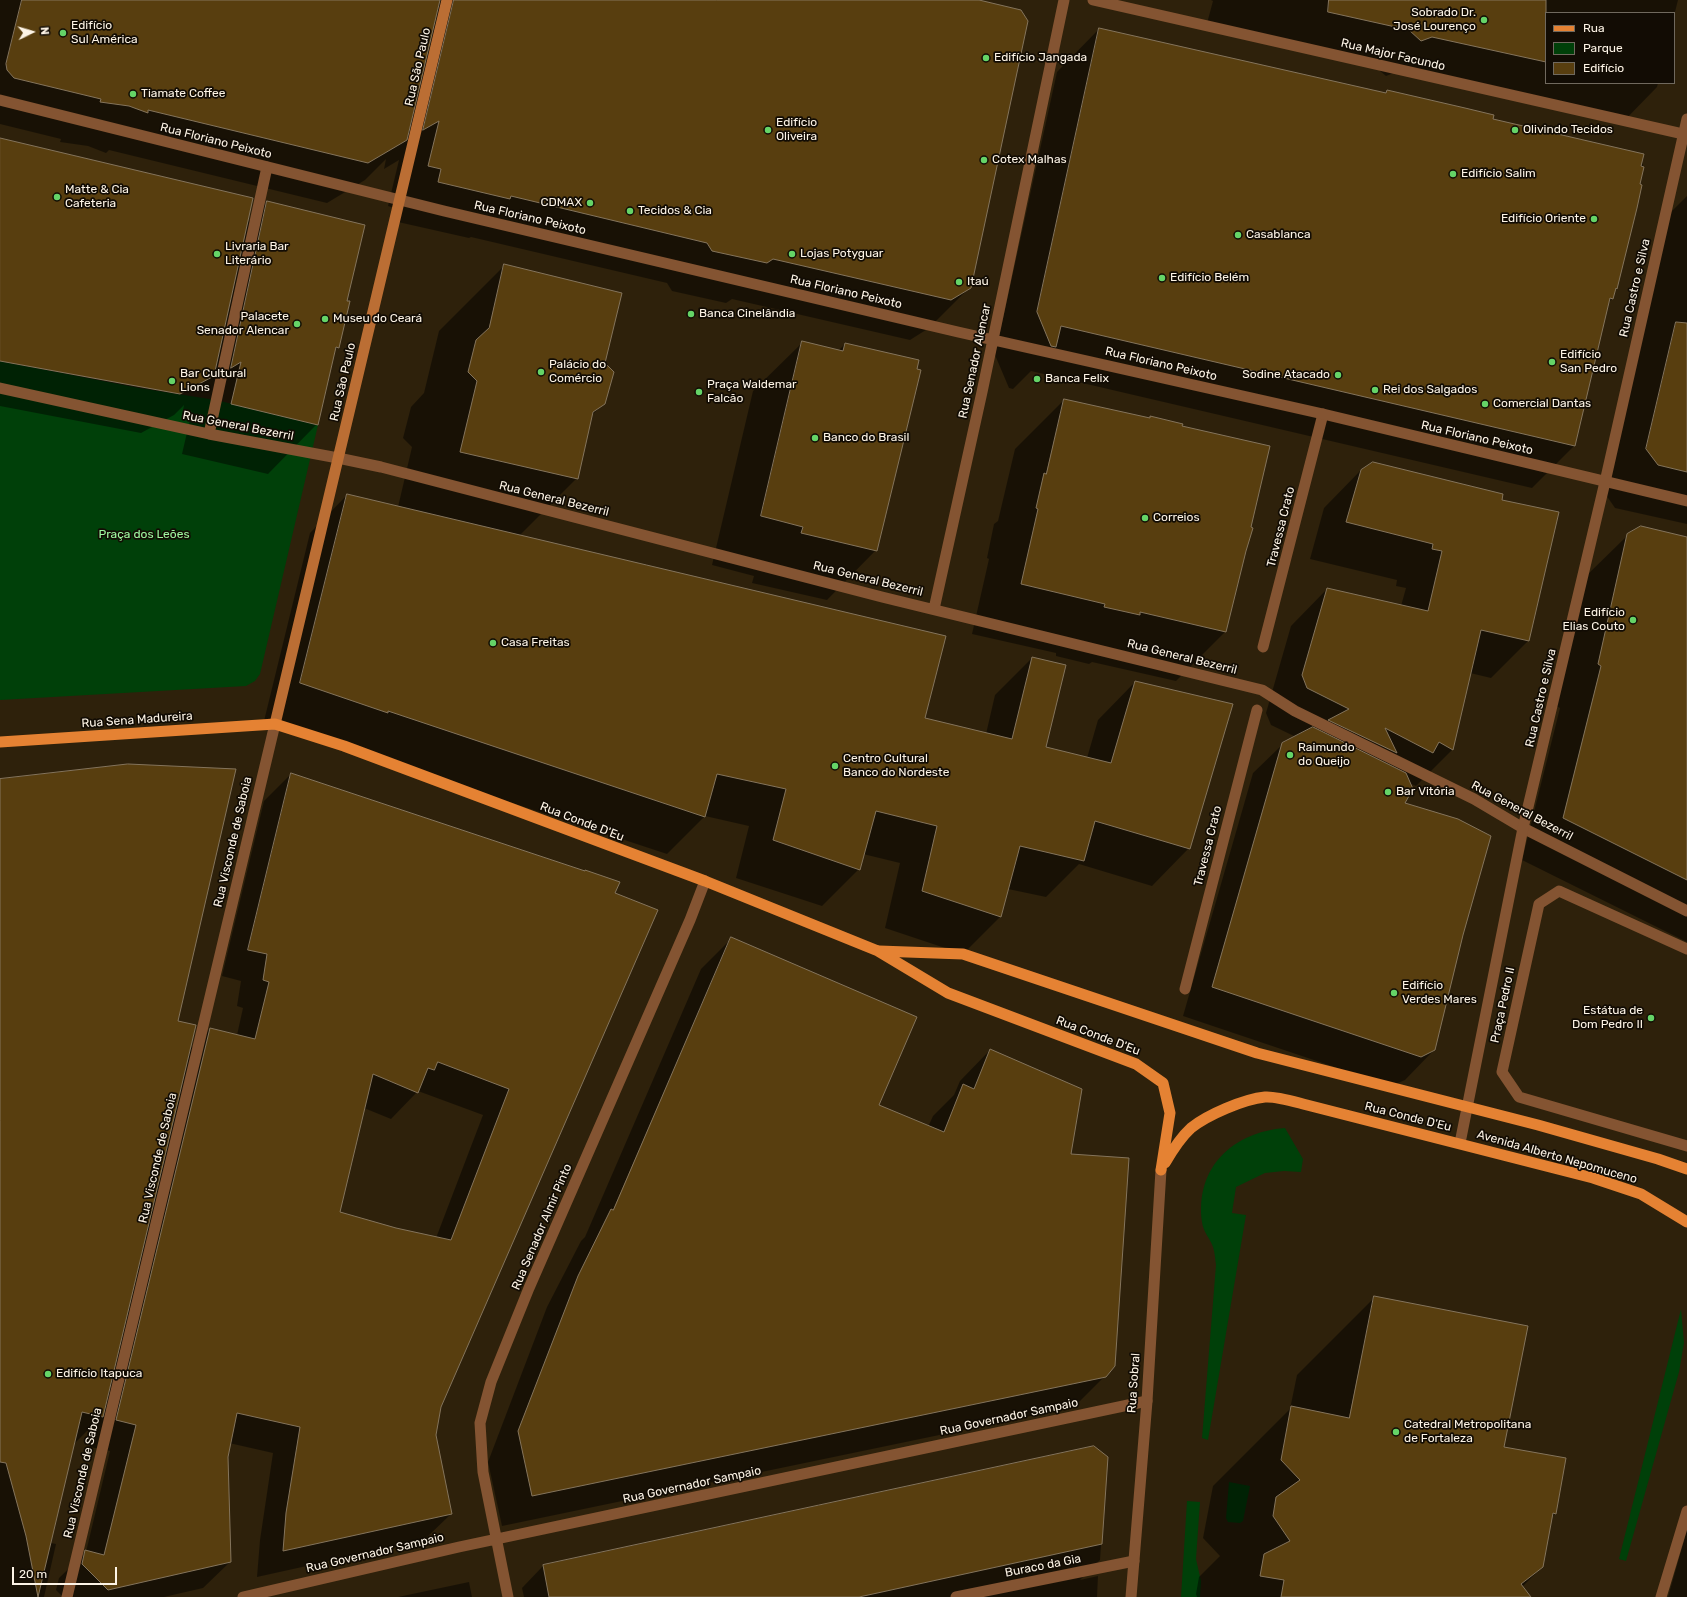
<!DOCTYPE html>
<meta charset="utf-8">
<style>
body{margin:0}
#map{position:relative;width:1687px;height:1597px;overflow:hidden;background:#2e210b;font-family:Rubik,sans-serif}
canvas{display:block}
.legend{position:absolute;left:1545px;top:12px;width:130px;height:72px;box-sizing:border-box;background:#120c04;border:1px solid #70695e;margin:0;padding:5px 7px;list-style:none;font-size:12px;color:#fdf4e6}
.legend li{display:flex;align-items:center;gap:8px;height:20px}
.legend b{width:20px;border:1px solid #70695e}
.north{position:absolute;left:12px;top:12px;width:40px;height:40px;-webkit-text-stroke:3px #120c04;paint-order:stroke;rotate:85deg;font-size:11px;font-weight:700;line-height:16px;text-align:center;color:#fdf4e6}
.north::after{content:'';display:block;margin:auto;width:14px;height:18px;background:#fdf4e6;clip-path:polygon(50% 0,100% 100%,50% 72%,0 100%)}
.scale{position:absolute;left:12px;top:1567px;width:105px;height:18px;box-sizing:border-box;border:2px solid #fdf4e6;border-top:0;padding-left:5px;font-size:12px;line-height:14px;white-space:nowrap;color:#fdf4e6;-webkit-text-stroke:3px #120c04;paint-order:stroke}
</style>
<div id="map">
<canvas width="1687" height="1597"></canvas>
<ul class="legend">
<li><b style="height:5px;background:#e58233"></b>Rua</li>
<li><b style="height:11px;background:#004009"></b>Parque</li>
<li><b style="height:11px;background:#583e0f"></b>Edifício</li>
</ul>
<div class="north">N</div>
<div class="scale">20 m</div>
</div>
<script>
const ctx = document.querySelector('canvas').getContext('2d');
ctx.lineJoin = 'round';
function paint(path, color) {
  ctx.fillStyle = color;
  ctx.fill(path, 'evenodd');
}
function stroke(path, color, width, dash) {
  ctx.strokeStyle = color;
  ctx.lineWidth = width;
  ctx.lineCap = dash ? 'butt' : 'round';
  ctx.setLineDash(dash || []);
  ctx.stroke(path);
}
function label(font, color, halo, rows, align = 'center') {
  ctx.font = font + ' Rubik,sans-serif';
  ctx.lineWidth = 3.5;
  ctx.setLineDash([]);
  ctx.textBaseline = 'middle';
  ctx.strokeStyle = halo;
  ctx.fillStyle = color;
  for (const [text, x, y, turn = 0] of rows) {
    ctx.save();
    ctx.translate(x, y);
    ctx.rotate((+turn || 0) * Math.PI / 180);
    ctx.textAlign = isNaN(turn) ? turn : align;
    if (halo) ctx.strokeText(text, 0, 0);
    ctx.fillText(text, 0, 0);
    ctx.restore();
  }
}
paint(new Path2D(`
 M0,361L139,388L216,400L318,425L260,674L255,681L246,686L0,700Z
 M1285,1128L1303,1159L1301,1172L1284,1171L1265,1173L1236,1187L1232,1213L1246,1215L1208,1440L1202,1438L1216,1265C1215,1259 1215,1253 1213,1247C1210,1238 1203,1232 1202,1222C1195,1167 1233,1132 1285,1128Z
 M1681,1309L1684,1343L1679,1372L1626,1561L1619,1559Z
 M1229,1482L1250,1486L1243,1521L1240,1523L1228,1522L1226,1518Z
 M1187,1501L1200,1502L1196,1559L1201,1581L1200,1597H1181Z`), '#004009');
paint(new Path2D(`
 M0,0H974L970,287L929,328L910,340L732,299L726,303L672,291L667,283L471,237L469,238L398,222L401,210L388,206L399,160L384,169L386,159L365,180L327,203L109,150L106,153L88,146L60,142L61,139L0,124Z
 M1211,0H1678L1674,16V13H1546V83H1658L1657,87L1622,123L1396,72L1386,76L1373,65L1206,27L1213,1Z
 M1099,29L1384,94L1387,91L1492,119L1636,153L1643,165L1617,288L1614,291L1612,299L1608,303L1574,446L1532,488L1031,371L1013,389L1009,388L995,355L1057,72Z
 M0,138L247,223L267,202L346,301L338,347L334,351L317,424L268,474L182,454L192,411L182,416L184,405L174,415L141,433L0,406Z
 M1687,196V524L1615,508L1604,492L1669,214Z
 M505,265L604,363V403L591,416L577,478L519,536L924,719L986,734L995,695L1032,658L1045,748L1087,758L1098,720L1135,682L1189,848L1152,886L1079,864L1046,897L1008,889L1000,917L963,954L885,928L900,863L863,854L859,869L822,906L736,878L749,826L705,816L667,854L264,721L310,533L347,495L398,507L412,447L403,438L411,407L424,393L439,331Z
 M803,342L838,351L845,344L876,550L827,600L752,583L754,576L712,565L753,391Z
 M1064,400L1181,427L1225,632L1176,681L1092,662L1089,664L1056,656V653L972,634L989,559L987,558L994,524L998,521L1015,449Z
 M1361,470L1558,513L1528,641L1491,678L1470,673L1452,750L1416,786L1409,783L1404,804L1462,935L1434,1050L1405,1080L1391,1086L1183,1016L1253,773L1283,744L1296,737L1271,725L1266,713L1291,626L1327,589L1401,606L1406,588L1396,586L1397,580L1310,559L1324,508Z
 M1628,535L1687,538V942L1522,860L1560,708L1556,706L1585,577Z
 M291,774L614,894L440,1407L435,1435L451,1514L424,1540L257,1577L260,1540L273,1453L229,1443L227,1456L230,1562L203,1588L164,1597H63L56,1590L59,1578L86,1552L110,1451L90,1447L96,1422L73,1445L51,1543L56,1544L44,1597H0V779L177,1022L189,1050L210,1029L237,1035L243,1008L237,1006L241,981L222,976L264,801ZM418,1091L483,1115L436,1238L395,1229L338,1212L364,1108L391,1119Z
 M732,938L877,1105L928,1127L933,1116L954,1095L960,1081L990,1050L1070,1155L1105,1376L1074,1407L502,1526L488,1462L547,1307L581,1241L585,1237L701,969Z
 M1375,1297L1503,1448L1555,1514L1551,1518L1542,1567L1522,1587L1530,1597H1197L1196,1594L1199,1577L1220,1556L1203,1538L1213,1486L1290,1409L1297,1375Z
 M1107,1457L1100,1560L1080,1580L1098,1576L1097,1597H524L522,1588L543,1566Z
 M1687,1530V1597H1668Z
 M469,1582L472,1597H398Z`), '#0007');
const building = new Path2D(`
 M22,0H440L407,140L368,163L148,110V113L129,106L100,102L101,99L14,78L7,70L6,64Z
 M454,0H979L1021,10L1028,21L971,288L951,300L773,259L767,263L712,251L707,243L511,196L510,199L438,182L441,169L428,166L439,121L423,130Z
 M1329,0H1546V62L1432,37L1421,41L1409,30L1328,12Z
 M1099,28L1386,93L1387,90L1465,108L1494,115L1493,119L1644,154L1641,166L1644,167L1640,184L1642,185L1637,208L1617,289L1616,288L1613,299L1610,298L1575,446L1061,326L1056,347L1051,346L1037,312Z
 M0,138L253,198L214,376L180,394L0,361Z
 M267,201L365,225L347,301H350L339,348L336,347L318,425L231,404L241,362L231,368Z
 M504,264L622,293L605,363L614,372L605,404L593,412L578,479L460,452L477,381L468,372L476,340L489,328Z
 M1676,322L1687,323V472L1658,465L1646,449Z
 M802,341L843,351L845,343L919,360L917,369L921,370L877,551L801,533L803,527L761,516Z
 M1064,399L1150,418V416L1183,424L1182,426L1270,446L1251,527L1253,528L1246,551L1226,632L1140,612V615L1104,607L1105,604L1021,584L1038,509L1036,508L1044,473L1046,474Z
 M1373,462L1503,494L1502,500L1559,512L1529,641L1481,630L1453,750L1439,742L1433,753L1385,728L1397,753L1328,720L1349,709L1307,688L1302,675L1327,588L1428,611L1442,551L1432,549L1433,544L1346,522L1361,470Z
 M347,494L946,636L925,718L1012,739L1032,657L1066,665L1046,747L1111,763L1135,681L1233,704L1190,849L1095,821L1084,861L1020,846L1001,917L922,891L937,826L876,811L860,870L773,840L786,789L717,774L705,817L388,711V713L300,683Z
 M1641,526L1687,537V880L1563,818L1601,666L1598,664L1627,534Z
 M1313,727L1406,773L1413,789L1405,803L1458,819L1491,836L1463,935L1435,1050L1421,1057L1212,987L1282,743Z
 M128,764L236,769L178,1021L196,1025L103,1417L82,1412L38,1597L26,1536L6,1463L0,1462V779Z
 M291,773L585,871V870L620,882L615,893L658,910L441,1407L436,1435L452,1514L283,1551L286,1513L300,1427L237,1413L228,1457L231,1562L108,1590L82,1564L85,1550L104,1555L136,1425L116,1420L210,1028L255,1039L269,982L263,980L267,954L248,950ZM438,1062L509,1089L451,1240L396,1228L340,1212L373,1074L418,1093L428,1068L434,1070Z
 M731,937L917,1017L879,1105L944,1132L963,1084L974,1089L990,1049L1082,1089L1071,1154L1129,1158L1115,1366L1106,1377L532,1496L518,1431L578,1276L611,1209L613,1210Z
 M1374,1296L1528,1326L1504,1447L1566,1458L1556,1514L1553,1513L1543,1567L1521,1584L1531,1597H1281L1284,1580L1260,1576L1264,1554L1290,1541L1273,1516L1276,1497L1300,1480L1281,1460L1291,1406L1349,1418Z
 M1094,1446L1108,1457L1102,1544L859,1597H549L543,1565Z`);
paint(building, '#583e0f');
stroke(building, '#84745c', 1);
stroke(new Path2D(`
 M956,1597L1134,1561`), '#845432', 11);
stroke(new Path2D(`
 M0,388L209,434L338,458
 M209,434L267,167
 M1263,647L1323,414
 M1687,949L1559,891L1539,904L1502,1072L1519,1097L1687,1146
 M1185,989L1257,710`), '#845432', 11);
stroke(new Path2D(`
 M1093,0L1687,135
 M0,100L444,211L958,332L1323,414L1687,501
 M338,458L381,467L882,597L1262,690L1295,711L1474,799L1523,828L1687,911
 M934,609L982,392L1064,0
 M67,1597L275,724
 M243,1597L459,1547L1147,1401
 M508,1597L483,1472L480,1423L491,1382L529,1288L690,920L705,881`), '#845432', 11);
stroke(new Path2D(`
 M1460,1143L1523,828L1605,482L1687,119
 M1131,1597L1147,1401L1161,1170
 M1661,1597L1687,1511`), '#845432', 11);
stroke(new Path2D(`
 M275,724L447,0`), '#bb6e34', 11);
stroke(new Path2D(`
 M0,742L275,724L344,746L705,881L878,951L948,993L1136,1064L1163,1083L1170,1113L1161,1170
 M879,951L963,954L1257,1053L1538,1125L1658,1159L1687,1169
 M1165,1163C1172,1151 1180,1138 1191,1128C1207,1115 1244,1099 1265,1097C1276,1096 1295,1102 1307,1105L1593,1178L1641,1194L1687,1222`), '#e58233', 11);
for (const [x, y, r, color] of [
 [1484,20,4,"#65d467"],
 [63,33,4,"#65d467"],
 [986,58,4,"#65d467"],
 [133,94,4,"#65d467"],
 [768,130,4,"#65d467"],
 [1515,130,4,"#65d467"],
 [984,160,4,"#65d467"],
 [1453,174,4,"#65d467"],
 [57,197,4,"#65d467"],
 [590,203,4,"#65d467"],
 [630,211,4,"#65d467"],
 [1594,219,4,"#65d467"],
 [1238,235,4,"#65d467"],
 [217,254,4,"#65d467"],
 [792,254,4,"#65d467"],
 [1162,278,4,"#65d467"],
 [959,282,4,"#65d467"],
 [691,314,4,"#65d467"],
 [325,319,4,"#65d467"],
 [297,324,4,"#65d467"],
 [1552,362,4,"#65d467"],
 [541,372,4,"#65d467"],
 [1338,375,4,"#65d467"],
 [1037,379,4,"#65d467"],
 [172,381,4,"#65d467"],
 [1375,390,4,"#65d467"],
 [699,392,4,"#65d467"],
 [1485,404,4,"#65d467"],
 [815,438,4,"#65d467"],
 [1145,518,4,"#65d467"],
 [1633,620,4,"#65d467"],
 [493,643,4,"#65d467"],
 [1290,755,4,"#65d467"],
 [835,766,4,"#65d467"],
 [1388,792,4,"#65d467"],
 [1394,993,4,"#65d467"],
 [1651,1018,4,"#65d467"],
 [48,1374,4,"#65d467"],
 [1396,1432,4,"#65d467"]
]) {
  const dot = new Path2D();
  dot.arc(x, y, r, 0, 2 * Math.PI);
  ctx.fillStyle = color;
  ctx.fill(dot);
  stroke(dot, '#120c04', 1.5);
}
label('12px', '#fdf4e6', '#120c04', [
 ["Sobrado Dr.",1476,13,"right"],
 ["José Lourenço",1476,27,"right"],
 ["Edifício",71,26],
 ["Sul América",71,40],
 ["Edifício Jangada",994,58],
 ["Tiamate Coffee",141,94],
 ["Edifício",776,123],
 ["Oliveira",776,137],
 ["Olivindo Tecidos",1523,130],
 ["Cotex Malhas",992,160],
 ["Edifício Salim",1461,174],
 ["Matte & Cia",65,190],
 ["Cafeteria",65,204],
 ["CDMAX",582,203,"right"],
 ["Tecidos & Cia",638,211],
 ["Edifício Oriente",1586,219,"right"],
 ["Casablanca",1246,235],
 ["Livraria Bar",225,247],
 ["Literário",225,261],
 ["Lojas Potyguar",800,254],
 ["Edifício Belém",1170,278],
 ["Itaú",967,282],
 ["Banca Cinelândia",699,314],
 ["Palacete",289,317,"right"],
 ["Senador Alencar",289,331,"right"],
 ["Museu do Ceará",333,319],
 ["Edifício",1560,355],
 ["San Pedro",1560,369],
 ["Palácio do",549,365],
 ["Comércio",549,379],
 ["Bar Cultural",180,374],
 ["Lions",180,388],
 ["Sodine Atacado",1330,375,"right"],
 ["Banca Felix",1045,379],
 ["Praça Waldemar",707,385],
 ["Falcão",707,399],
 ["Rei dos Salgados",1383,390],
 ["Comercial Dantas",1493,404],
 ["Banco do Brasil",823,438],
 ["Correios",1153,518],
 ["Edifício",1625,613,"right"],
 ["Elias Couto",1625,627,"right"],
 ["Casa Freitas",501,643],
 ["Raimundo",1298,748],
 ["do Queijo",1298,762],
 ["Centro Cultural",843,759],
 ["Banco do Nordeste",843,773],
 ["Bar Vitória",1396,792],
 ["Edifício",1402,986],
 ["Verdes Mares",1402,1000],
 ["Estátua de",1643,1011,"right"],
 ["Dom Pedro II",1643,1025,"right"],
 ["Edifício Itapuca",56,1374],
 ["Catedral Metropolitana",1404,1425],
 ["de Fortaleza",1404,1439]
], 'left');
label('12px', '#fdf4e6', '#120c04', [
 ["Rua Major Facundo",1393,55,13],
 ["Rua São Paulo",418,67,-77],
 ["Rua Floriano Peixoto",216,141,14],
 ["Rua Floriano Peixoto",530,218,13],
 ["Rua Castro e Silva",1635,288,-77],
 ["Rua Floriano Peixoto",846,292,13],
 ["Rua Senador Alencar",975,361,-78],
 ["Rua Floriano Peixoto",1161,364,13],
 ["Rua São Paulo",343,382,-77],
 ["Rua General Bezerril",238,426,11],
 ["Rua Floriano Peixoto",1477,438,13],
 ["Rua General Bezerril",554,499,14],
 ["Travessa Crato",1281,527,-76],
 ["Rua General Bezerril",868,579,14],
 ["Rua General Bezerril",1182,657,14],
 ["Rua Castro e Silva",1541,698,-77],
 ["Rua Sena Madureira",137,720,-4],
 ["Rua General Bezerril",1522,811,28],
 ["Rua Conde D'Eu",582,822,21],
 ["Rua Visconde de Saboia",233,842,-77],
 ["Travessa Crato",1208,846,-76],
 ["Praça Pedro II",1503,1005,-78],
 ["Rua Conde D'Eu",1098,1036,21],
 ["Rua Conde D'Eu",1408,1117,14],
 ["Avenida Alberto Nepomuceno",1557,1157,16],
 ["Rua Visconde de Saboia",158,1158,-77],
 ["Rua Senador Almir Pinto",542,1227,-67],
 ["Rua Sobral",1134,1383,-86],
 ["Rua Governador Sampaio",1009,1417,-12],
 ["Rua Visconde de Saboia",83,1473,-77],
 ["Rua Governador Sampaio",692,1485,-12],
 ["Rua Governador Sampaio",375,1553,-13],
 ["Buraco da Gia",1043,1566,-11]
]);
label('12px', '#9ff9a0', '#120c04', [
 ["Praça dos Leões",144,535]
]);
</script>
